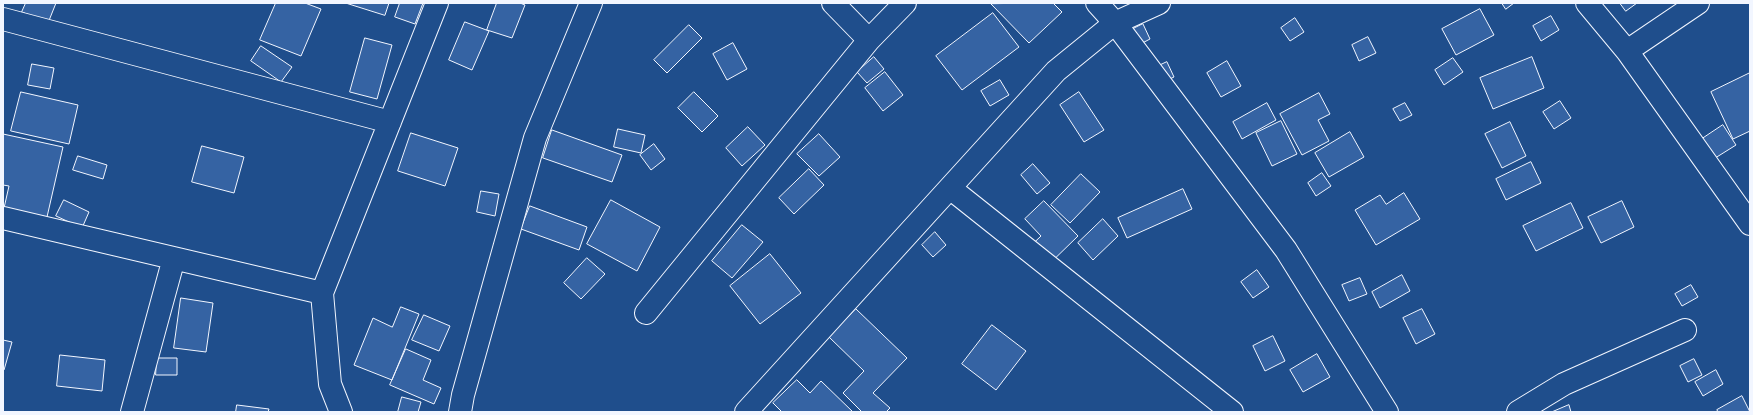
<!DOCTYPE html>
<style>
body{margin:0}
#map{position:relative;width:1753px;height:415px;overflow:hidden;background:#1f4e8c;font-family:Montserrat,sans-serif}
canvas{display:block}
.frame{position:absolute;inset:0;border:4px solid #f2f6ff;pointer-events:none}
</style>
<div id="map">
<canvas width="1753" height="415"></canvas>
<div class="frame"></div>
</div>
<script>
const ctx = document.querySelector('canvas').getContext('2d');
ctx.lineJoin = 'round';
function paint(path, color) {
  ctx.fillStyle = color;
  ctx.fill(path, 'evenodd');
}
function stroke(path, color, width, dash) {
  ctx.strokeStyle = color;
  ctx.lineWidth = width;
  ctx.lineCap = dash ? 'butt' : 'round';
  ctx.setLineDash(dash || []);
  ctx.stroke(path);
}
const building = new Path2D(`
 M26,3H56L48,23L22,12Z
 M276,3H305L321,9L301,56L260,40Z
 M346,3H389L385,15Z
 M400,3H423L415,24L395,17Z
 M497,3H520L525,5L512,38L487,30Z
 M1053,3L1062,12L1029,43L991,4Z
 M1502,3H1514L1506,9Z
 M1620,3H1637L1626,11Z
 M1480,9L1494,35L1456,55L1442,29Z
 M993,13L1019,47L962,90L936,56Z
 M1551,16L1559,30L1541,41L1533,26Z
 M1295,18L1304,32L1290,41L1281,28Z
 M465,22L489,31L472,70L449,60Z
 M1143,24L1150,39L1133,48L1125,33Z
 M689,25L702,38L667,73L654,60Z
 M1368,37L1376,53L1359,61L1352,45Z
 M365,38L392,45L377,99L350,92Z
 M733,43L747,69L727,80L713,54Z
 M261,46L292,67L281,82L251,61Z
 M874,57L884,69L867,83L857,72Z
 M1532,57L1544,88L1493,109L1480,78Z
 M1453,58L1463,72L1444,85L1435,70Z
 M1227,61L1241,86L1221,97L1207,73Z
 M1167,62L1174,77L1159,84L1152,69Z
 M32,64L54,68L50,89L28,85Z
 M885,72L903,95L883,111L865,88Z
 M1750,73V131L1733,139L1711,92Z
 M1000,80L1009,95L990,106L981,91Z
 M21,92L78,105L69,144L11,131Z
 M694,92L718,116L702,132L678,108Z
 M1079,92L1104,130L1084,142L1060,105Z
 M1319,93L1330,114L1318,120L1329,141L1302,155L1280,114Z
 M1560,101L1571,118L1554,129L1543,112Z
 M1267,103L1276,120L1242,139L1233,122Z
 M1405,103L1412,115L1400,121L1393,109Z
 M1281,121L1297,154L1272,166L1256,133Z
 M1510,122L1526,156L1502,168L1485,134Z
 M1723,125L1736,145L1712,160L1699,141Z
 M748,127L765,145L742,166L726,148Z
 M618,129L645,135L641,153L614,147Z
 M552,130L622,155L612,182L543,158Z
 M1350,132L1364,157L1329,177L1315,153Z
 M411,133L458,148L445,186L398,171Z
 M3,134L63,147L47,217L4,208L9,186L3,185Z
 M819,134L840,157L819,176L797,154Z
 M654,144L665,159L651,170L640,155Z
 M202,146L244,157L234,193L192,182Z
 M78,156L107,165L103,179L73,170Z
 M1531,162L1541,183L1506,200L1496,179Z
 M1033,164L1050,183L1037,194L1021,175Z
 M809,169L824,185L794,214L779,198Z
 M1322,173L1331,186L1316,196L1308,183Z
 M1081,174L1100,192L1070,223L1051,205Z
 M1183,189L1192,209L1127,238L1118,218Z
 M481,191L499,194L495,216L477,212Z
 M1404,193L1420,219L1376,245L1355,210L1380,195L1386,204Z
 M64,200L89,212L82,228L56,216Z
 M611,200L660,227L637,271L587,244Z
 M1044,201L1078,236L1040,273L1022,254L1041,236L1025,219Z
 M1622,201L1634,227L1601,243L1588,217Z
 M1571,203L1583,228L1536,251L1523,226Z
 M530,206L587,227L579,250L521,229Z
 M1103,219L1118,236L1093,260L1078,243Z
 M742,225L763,242L732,278L712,261Z
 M935,232L946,245L933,257L922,245Z
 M770,254L801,293L760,324L730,286Z
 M587,258L605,274L581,299L564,283Z
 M1257,270L1269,287L1253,298L1241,282Z
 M1402,275L1410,291L1380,308L1372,292Z
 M1360,278L1367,294L1349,301L1342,285Z
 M1691,285L1698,297L1682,306L1675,294Z
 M181,298L213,303L206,352L174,348Z
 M401,307L419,314L392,380L354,365L373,318L392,327Z
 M856,309L907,358L873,393L890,408L886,412H862L843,393L864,371L829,337Z
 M1422,309L1435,334L1416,344L1403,318Z
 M424,315L450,326L439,351L412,340Z
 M992,325L1026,351L996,390L962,364Z
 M1273,336L1285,361L1265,371L1253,346Z
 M3,340L12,342L4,370H3Z
 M406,349L431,360L423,380L441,388L434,404L390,385Z
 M1317,354L1330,377L1303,392L1290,370Z
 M60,355L105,360L102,391L57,386Z
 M157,358H177V375H156Z
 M1694,359L1702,375L1688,382L1680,366Z
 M1716,370L1723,384L1703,396L1695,382Z
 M797,380L810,393L821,381L853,412H782L773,403Z
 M1742,396L1750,412H1718L1717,410Z
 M402,397L421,402L418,412H398Z
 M237,405L269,409L268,412H236Z
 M1569,405L1571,412H1552Z`);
paint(building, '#3563a3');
stroke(building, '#f2f6ff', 1);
const street = new Path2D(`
 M833,3L869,40
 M1097,3L1115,23L1286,250L1387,412
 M1587,3L1627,51L1750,224
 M3,19L390,122
 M1627,51L1698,3
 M950,188L1232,412
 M3,218L322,293
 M646,313L869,40L905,3
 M132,412L174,258
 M341,412L330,384L322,293L437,3
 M460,412L463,395L535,138L591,3
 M746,412L1056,71L1115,23L1159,3
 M1518,412L1564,384L1685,330`);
stroke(street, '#f2f6ff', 24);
stroke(street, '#1f4e8c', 22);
</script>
